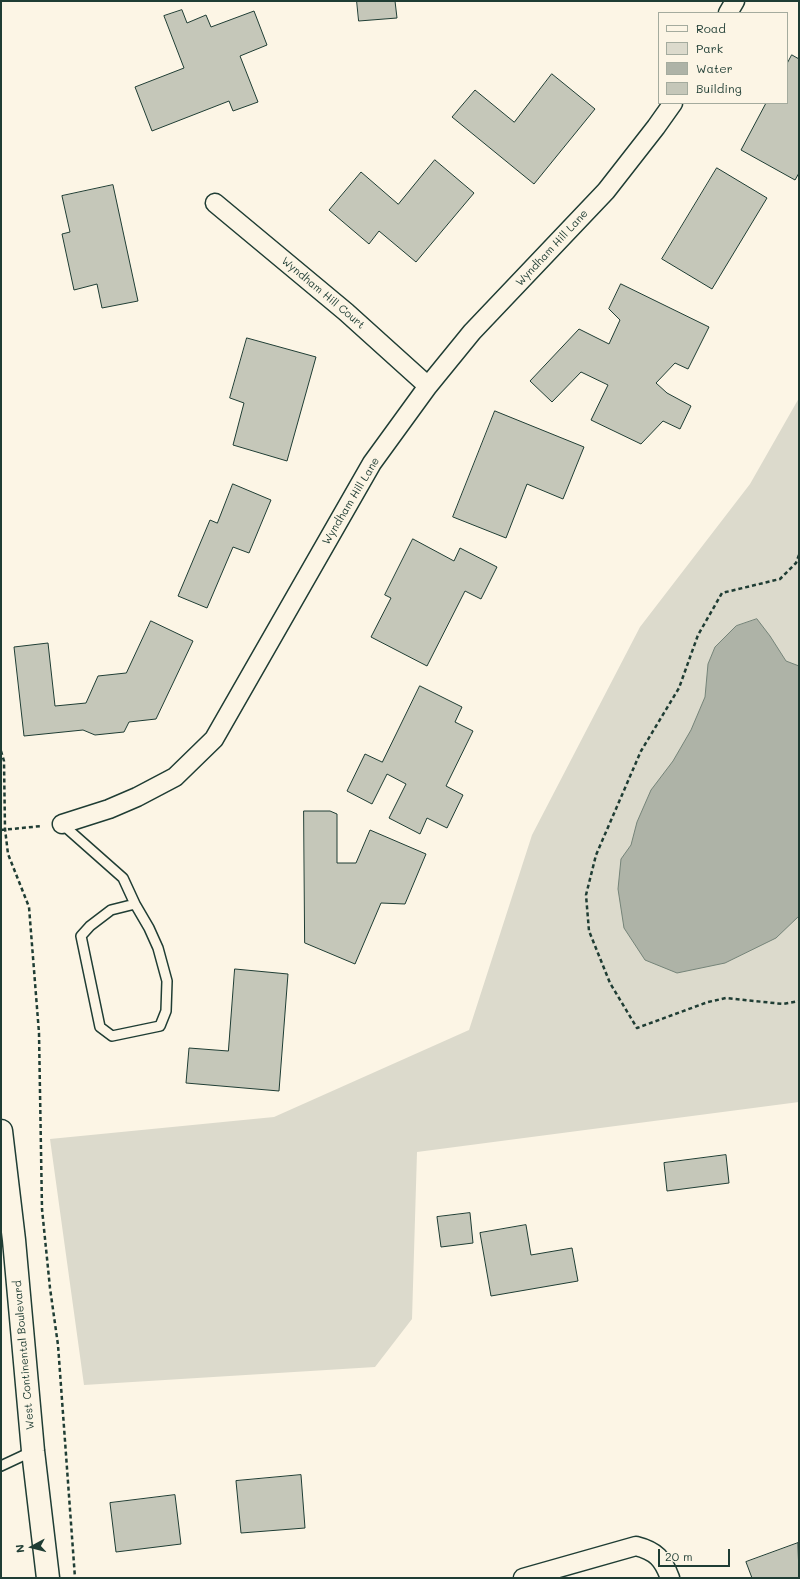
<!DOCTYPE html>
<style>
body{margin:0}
#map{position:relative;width:800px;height:1579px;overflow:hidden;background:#fcf5e5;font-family:Mali,sans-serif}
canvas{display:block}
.frame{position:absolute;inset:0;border:2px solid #1f3d34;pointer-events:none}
.legend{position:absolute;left:658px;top:12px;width:130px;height:92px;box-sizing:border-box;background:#fcf5e5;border:1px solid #a4ab9e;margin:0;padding:5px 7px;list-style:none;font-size:12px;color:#1f3d34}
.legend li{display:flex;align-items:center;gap:8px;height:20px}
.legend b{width:20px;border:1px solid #a4ab9e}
.north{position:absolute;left:12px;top:1527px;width:40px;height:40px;-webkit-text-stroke:3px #fcf5e5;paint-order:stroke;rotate:263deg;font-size:11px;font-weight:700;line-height:16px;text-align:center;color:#1f3d34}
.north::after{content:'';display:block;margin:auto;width:14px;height:18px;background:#1f3d34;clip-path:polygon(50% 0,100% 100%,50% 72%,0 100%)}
.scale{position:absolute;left:658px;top:1549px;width:72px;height:18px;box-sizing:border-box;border:2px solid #1f3d34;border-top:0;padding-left:5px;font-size:12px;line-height:14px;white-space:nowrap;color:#1f3d34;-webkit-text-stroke:3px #fcf5e5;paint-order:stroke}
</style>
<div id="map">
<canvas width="800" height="1579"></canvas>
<div class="frame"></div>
<ul class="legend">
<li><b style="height:5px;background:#fcf5e5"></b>Road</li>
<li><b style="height:11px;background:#dcdacc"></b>Park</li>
<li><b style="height:11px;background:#aeb3a7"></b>Water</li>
<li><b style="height:11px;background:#c5c7b9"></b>Building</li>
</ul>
<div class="north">N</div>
<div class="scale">20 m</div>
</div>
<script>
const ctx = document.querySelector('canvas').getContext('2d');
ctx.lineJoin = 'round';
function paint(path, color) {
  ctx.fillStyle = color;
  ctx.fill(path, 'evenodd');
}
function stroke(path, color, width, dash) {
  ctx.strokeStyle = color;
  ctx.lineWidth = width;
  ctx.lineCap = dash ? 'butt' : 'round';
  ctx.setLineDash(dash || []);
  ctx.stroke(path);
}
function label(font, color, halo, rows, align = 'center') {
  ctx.font = font + ' Mali,sans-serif';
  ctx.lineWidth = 3.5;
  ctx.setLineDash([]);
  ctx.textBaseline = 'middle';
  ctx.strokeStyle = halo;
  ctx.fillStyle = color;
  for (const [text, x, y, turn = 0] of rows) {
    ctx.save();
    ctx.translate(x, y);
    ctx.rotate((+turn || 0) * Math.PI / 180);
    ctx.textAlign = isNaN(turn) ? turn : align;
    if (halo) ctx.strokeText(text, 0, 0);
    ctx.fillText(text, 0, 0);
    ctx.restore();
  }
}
paint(new Path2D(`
 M799,398V1102L417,1152L412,1319L375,1367L84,1385L50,1139L274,1117L469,1030L532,835L640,627L750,484Z`), '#dcdacc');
const water = new Path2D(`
 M757,619L770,636L786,661L799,666V916L776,938L725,963L677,973L645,960L624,928L618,889L621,859L631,845L637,822L651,790L673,761L691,730L705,697L708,664L715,647L736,626Z`);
paint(water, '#aeb3a7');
stroke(water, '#758479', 1);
const building = new Path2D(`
 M357,1H395L397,18L359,21Z
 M182,10L187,23L206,15L211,27L254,11L267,45L240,56L258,102L233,111L229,101L152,131L135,87L184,68L164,16Z
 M792,55L799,59V173L795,180L741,150L766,103H787V64Z
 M552,74L595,109L534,184L452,117L475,90L514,122Z
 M435,160L474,193L416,262L379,231L369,244L329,210L361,172L398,204Z
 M717,168L767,198L712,289L662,259Z
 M113,185L138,301L102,308L97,284L74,290L62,234L70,232L62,196Z
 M621,284L709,327L688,369L675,363L656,383L667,393L691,406L680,429L663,421L641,444L591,420L608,385L581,372L552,402L530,381L579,329L609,344L620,320L609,309Z
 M247,338L316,357L287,461L233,445L244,403L230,398Z
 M495,411L584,447L563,499L527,484L506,538L453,517Z
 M233,484L271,500L249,553L233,547L207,608L178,596L210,520L217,523Z
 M413,539L454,561L460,548L497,567L481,599L465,591L427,666L371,637L391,598L385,595Z
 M151,621L193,641L156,719L129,722L124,732L95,735L83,730L24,736L14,647L48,643L55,706L86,703L98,676L126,673Z
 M420,686L462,707L455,722L473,731L446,786L463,795L447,828L427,818L420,834L389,818L406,784L387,774L372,804L347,791L365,754L382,762Z
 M304,811H330L337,814V863H356L370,830L426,854L405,904L381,903L355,964L305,943Z
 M235,969L288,974L279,1091L186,1083L189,1048L228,1051Z
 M726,1155L729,1183L667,1191L664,1163Z
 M470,1213L473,1243L441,1247L437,1217Z
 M526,1225L531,1255L572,1248L578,1281L491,1296L480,1233Z
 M301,1475L305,1528L241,1533L236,1481Z
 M175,1495L181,1544L116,1552L110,1503Z
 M798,1543L799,1578H752L746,1562Z`);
paint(building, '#c5c7b9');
stroke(building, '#1f3d34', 1);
const service = new Path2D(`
 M62,824L123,878L135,904
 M135,904L149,928L158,948L167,981L166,1011L160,1026L112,1036L100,1027L81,936L90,926L111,910Z
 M1,1466L33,1451`);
const minor = new Path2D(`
 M728,13L735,1
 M215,203L346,312L428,386
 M62,824L109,809L137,797L175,777L214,739L372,463L428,386L472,332L606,191L656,127L673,103
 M523,1578L636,1546C656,1551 663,1559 670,1578`);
const secondary = new Path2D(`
 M1,1131L14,1240L33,1451L48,1578`);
stroke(service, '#1f3d34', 12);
stroke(minor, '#1f3d34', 21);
stroke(secondary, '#1f3d34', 25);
stroke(new Path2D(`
 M799,555L796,563L780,579L722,593L698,635L679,688L641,751L596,855L586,895L589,931L610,983L637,1028L708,1002L726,998L783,1004L799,1001
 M1,751L4,761L5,829L8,854L29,907L39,1033L42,1209L50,1288L58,1345L75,1578
 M1,830L42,826`), '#1f3d34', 2.5, [4, 3]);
stroke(service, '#fcf5e5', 9);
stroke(minor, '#fcf5e5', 18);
stroke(secondary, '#fcf5e5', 22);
label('11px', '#1f3d34', '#fcf5e5', [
 ["Wyndham Hill Lane",552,248,-47],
 ["Wyndham Hill Court",323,293,40],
 ["Wyndham Hill Lane",351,501,-59],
 ["West Continental Boulevard",24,1355,-95]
]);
</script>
